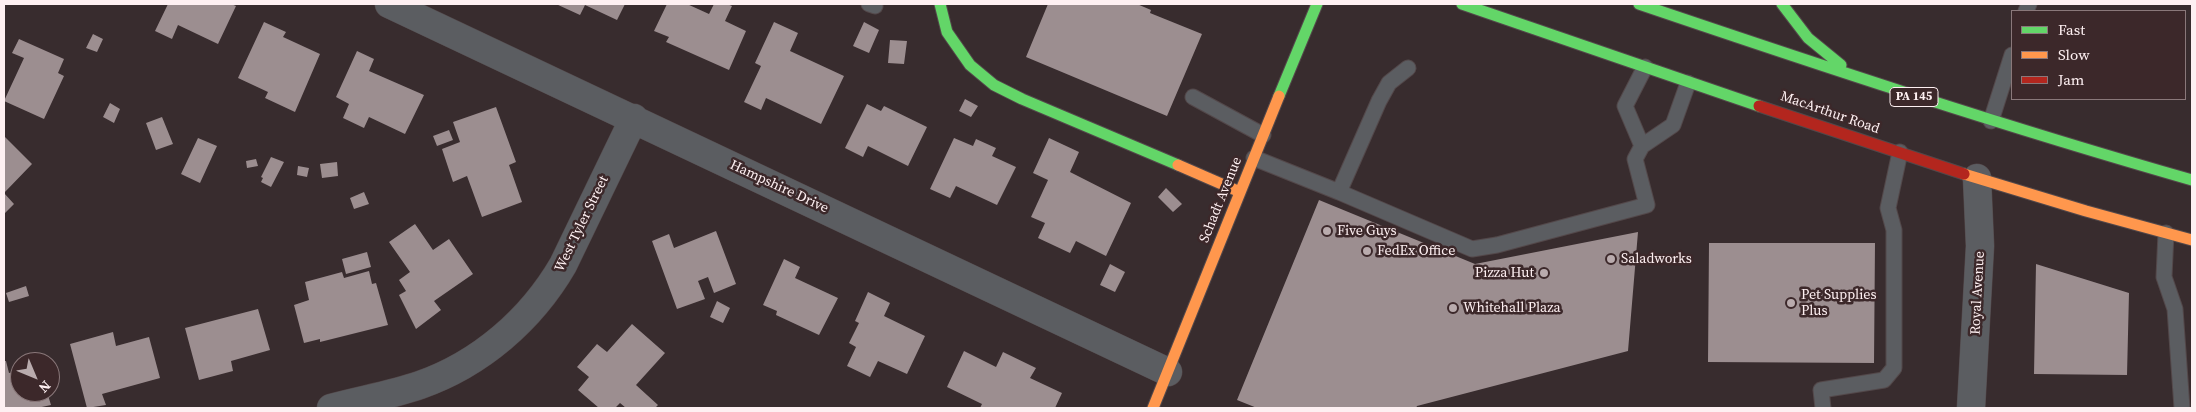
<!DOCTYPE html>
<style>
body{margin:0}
#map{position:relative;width:2196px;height:412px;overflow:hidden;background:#382c2e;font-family:"Source Serif 4",serif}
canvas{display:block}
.frame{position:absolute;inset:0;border:5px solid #fef0f2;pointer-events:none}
.legend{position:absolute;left:2011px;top:10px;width:175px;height:90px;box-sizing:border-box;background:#3c282a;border:1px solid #8a787a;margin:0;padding:6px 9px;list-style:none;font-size:15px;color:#fef0f2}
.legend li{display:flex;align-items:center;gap:10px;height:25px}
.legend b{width:25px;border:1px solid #8a787a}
.north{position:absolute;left:10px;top:352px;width:50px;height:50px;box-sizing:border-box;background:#3c282a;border:1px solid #8a787a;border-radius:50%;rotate:135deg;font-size:14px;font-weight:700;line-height:20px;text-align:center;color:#fef0f2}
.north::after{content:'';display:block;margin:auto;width:18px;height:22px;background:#b9abad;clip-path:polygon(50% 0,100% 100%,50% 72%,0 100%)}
</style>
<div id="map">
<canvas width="2196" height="412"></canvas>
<div class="frame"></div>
<ul class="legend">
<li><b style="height:6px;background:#63d668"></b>Fast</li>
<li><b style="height:6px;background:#ff974d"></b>Slow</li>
<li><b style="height:6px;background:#b3261e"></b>Jam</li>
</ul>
<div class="north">N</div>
</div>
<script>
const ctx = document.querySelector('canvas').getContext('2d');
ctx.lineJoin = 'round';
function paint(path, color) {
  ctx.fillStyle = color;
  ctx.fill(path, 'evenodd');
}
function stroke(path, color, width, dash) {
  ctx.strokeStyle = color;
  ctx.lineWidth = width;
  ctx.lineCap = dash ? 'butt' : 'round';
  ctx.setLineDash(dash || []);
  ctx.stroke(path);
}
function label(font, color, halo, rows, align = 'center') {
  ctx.font = font + ' "Source Serif 4",serif';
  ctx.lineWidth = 5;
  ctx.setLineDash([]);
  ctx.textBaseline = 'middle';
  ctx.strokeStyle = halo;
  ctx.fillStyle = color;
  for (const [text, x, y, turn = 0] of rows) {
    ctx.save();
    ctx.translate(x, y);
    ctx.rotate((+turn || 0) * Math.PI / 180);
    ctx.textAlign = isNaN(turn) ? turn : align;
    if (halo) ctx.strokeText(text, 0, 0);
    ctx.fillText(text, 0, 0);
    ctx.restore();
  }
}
paint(new Path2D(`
 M168,4H231L236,6L218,44L178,25L172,39L155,31Z
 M556,4H625L617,20L585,5L580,15Z
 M667,4H687L709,14L714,4H727L732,6L725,21L746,31L729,70L666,42L669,37L654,31Z
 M1048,4H1137L1151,10L1150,13L1202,34L1167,116L1026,57Z
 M264,22L286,32L283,37L320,54L295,112L265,98L268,92L238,78Z
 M774,22L798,33L790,51L844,76L821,124L766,98L761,110L744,102L761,66L755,63Z
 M864,22L879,30L869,53L853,46Z
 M93,34L103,39L97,52L86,48Z
 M19,39L64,59L58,73L64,76L44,119L4,101L24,58L12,53Z
 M890,40L907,41L904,64L888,63Z
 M357,51L374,59L369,71L424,95L405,134L369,117L364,128L343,118L349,104L336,97Z
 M965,99L978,106L971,117L959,111Z
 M110,103L120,109L114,123L103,117Z
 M867,104L881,111L884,106L927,127L908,166L868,146L863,157L845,148Z
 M496,107L516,162L509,165L522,202L482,217L467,176L453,182L442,149L460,142L453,122Z
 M162,117L173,144L156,150L146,123Z
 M449,130L453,140L437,146L433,136Z
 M4,136L32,164L4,193L14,204L4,214Z
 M198,138L217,146L200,183L181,174Z
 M954,138L973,146L976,139L996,148L992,156L1016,167L997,205L956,186L950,198L930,189Z
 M1049,138L1079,152L1070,172L1131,203L1106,256L1076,241L1070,253L1038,238L1045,223L1031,217L1048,180L1033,173Z
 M271,157L284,162L271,187L261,182L263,178L261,177Z
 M256,159L258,166L247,168L246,161Z
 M337,162L338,176L322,178L320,164Z
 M298,166L309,168L307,177L297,175Z
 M1166,188L1182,204L1173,212L1158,197Z
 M364,192L369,204L354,209L350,198Z
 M1319,200L1475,264L1638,232L1628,351L1417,406L1416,408H1257L1237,400Z
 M415,224L433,250L449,239L473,274L434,301L441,310L416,329L399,295L406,291L399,280L410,272L389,242Z
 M716,231L736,284L714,293L708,277L698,281L705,299L677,309L652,241L669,234L674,248Z
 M1709,243H1875L1874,363L1708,362Z
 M367,252L371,267L346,274L342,259Z
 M784,259L800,267L795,278L838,298L819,335L776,315L777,311L763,305Z
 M1110,264L1125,272L1115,292L1100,285Z
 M2036,264L2129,293L2127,375L2034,374Z
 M369,271L372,284L376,283L388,325L320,342V339L304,343L294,305L309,300L305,282L342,272L344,278Z
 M26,286L29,296L9,302L6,293Z
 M868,292L890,303L884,316L925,336L907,374L878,361L870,377L847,366L856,347L849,343L859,323L855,321Z
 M717,301L730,308L723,323L710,317Z
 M258,309L270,350L231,361L233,371L199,380L185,328Z
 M632,324L665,353L636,385L658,405L655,408H626L620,403L615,408H599L578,390L589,377L577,367L597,344L607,352Z
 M113,332L116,346L149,337L160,378L102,394L106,405L87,408L70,344Z
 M964,351L996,367L1003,352L1036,368L1030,378L1062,393L1055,408H980L982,404L947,387Z
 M4,361H6L9,373L20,371V392H47L51,405L37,408H4Z`), '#9c8e90');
const lane = new Path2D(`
 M869,4L875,6
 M2026,11L2029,4
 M1193,97L1263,135
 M1991,121L2012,55
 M1642,146L1625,106L1645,67
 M1254,158L1339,192L1472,249L1497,245L1647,205L1635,159L1642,146L1673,125L1688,83
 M1339,192L1379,101L1389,83L1408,68
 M2166,233L2164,277L2175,309L2182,408
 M1823,408L1821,390L1884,380L1894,368V230L1888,208L1900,152`);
const street = new Path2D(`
 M389,4L1168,372
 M331,408C360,400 391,395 420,385C480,364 531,320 563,265L634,118
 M1971,408L1980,246L1977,178`);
const fast = new Path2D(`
 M940,4L947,32L970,65L994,85L1022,99L1178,165
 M1462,4L1759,106
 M1639,4C1822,66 2006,127 2192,180
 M1782,4L1808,38L1841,65
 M1279,96L1317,4`);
const slow = new Path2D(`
 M1178,165L1240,192
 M1964,174L2086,211L2192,240
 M1153,408L1279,96`);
const jam = new Path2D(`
 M1759,106L1964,174`);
stroke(lane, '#53484a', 17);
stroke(street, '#53484a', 29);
stroke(fast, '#53484a', 13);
stroke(slow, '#53484a', 13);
stroke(jam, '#53484a', 13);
stroke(lane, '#5b5d61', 15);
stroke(street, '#5b5d61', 28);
stroke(fast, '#63d668', 11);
stroke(slow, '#ff974d', 11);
stroke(jam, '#b3261e', 11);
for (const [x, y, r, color] of [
 [1327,231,5,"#b9abad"],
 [1367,251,5,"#b9abad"],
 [1611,259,5,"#b9abad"],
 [1544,273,5,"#b9abad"],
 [1791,303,5,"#b9abad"],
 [1453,308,5,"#b9abad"]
]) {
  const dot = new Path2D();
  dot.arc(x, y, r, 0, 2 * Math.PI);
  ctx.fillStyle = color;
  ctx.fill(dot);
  stroke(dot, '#3c282a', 2);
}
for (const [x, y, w] of [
 [1914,97,48]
]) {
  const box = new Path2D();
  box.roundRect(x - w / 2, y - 9.5, w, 19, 4);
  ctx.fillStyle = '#3c282a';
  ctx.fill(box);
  stroke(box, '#fef0f2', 1);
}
label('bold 12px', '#fef0f2', null, [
 ["PA 145",1914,97]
]);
label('14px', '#fef0f2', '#3c282a', [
 ["MacArthur Road",1830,113,19],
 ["Hampshire Drive",779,187,25],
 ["Schadt Avenue",1221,200,-68],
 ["West Tyler Street",582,224,-64],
 ["Royal Avenue",1978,293,-87]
]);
label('14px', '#fef0f2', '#3c282a', [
 ["Five Guys",1337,231],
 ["FedEx Office",1377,251],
 ["Saladworks",1621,259],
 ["Pizza Hut",1534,273,"right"],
 ["Pet Supplies",1801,295],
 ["Plus",1801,311],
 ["Whitehall Plaza",1463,308]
], 'left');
</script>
